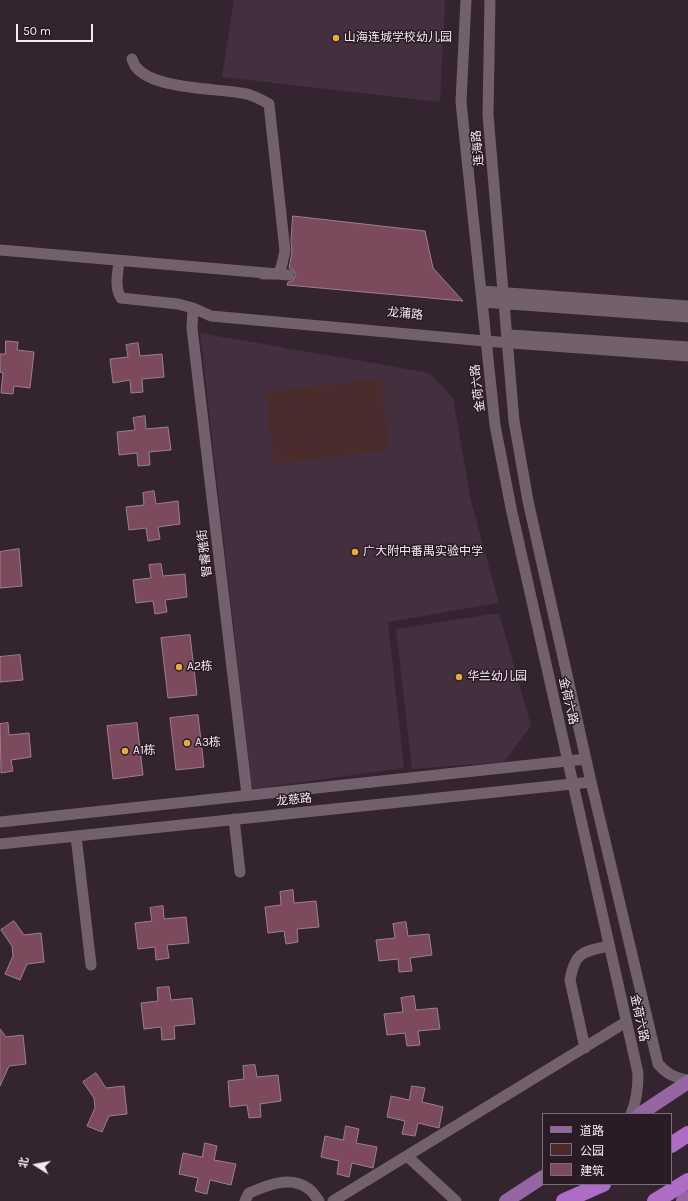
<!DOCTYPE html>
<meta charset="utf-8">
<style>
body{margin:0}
#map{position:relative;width:688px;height:1201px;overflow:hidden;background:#342430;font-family:Karla,"Noto Sans SC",sans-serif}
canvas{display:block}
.legend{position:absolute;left:542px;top:1113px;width:130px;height:72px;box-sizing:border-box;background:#2a1b26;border:1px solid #7b6e77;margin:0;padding:5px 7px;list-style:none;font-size:12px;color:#f5eaf1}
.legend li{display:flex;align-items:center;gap:8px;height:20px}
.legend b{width:20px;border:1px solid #7b6e77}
.north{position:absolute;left:16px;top:1145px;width:40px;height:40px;-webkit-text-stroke:3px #2a1b26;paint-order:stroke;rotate:281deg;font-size:11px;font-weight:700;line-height:16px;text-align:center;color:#f5eaf1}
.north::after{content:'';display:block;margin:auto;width:14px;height:18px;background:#f5eaf1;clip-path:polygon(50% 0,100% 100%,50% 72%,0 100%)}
.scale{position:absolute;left:16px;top:24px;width:77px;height:18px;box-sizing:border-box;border:2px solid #f5eaf1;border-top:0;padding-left:5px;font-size:12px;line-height:14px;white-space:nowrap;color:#f5eaf1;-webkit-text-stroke:3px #2a1b26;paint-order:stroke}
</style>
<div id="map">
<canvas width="688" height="1201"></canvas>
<ul class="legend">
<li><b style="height:5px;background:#9567a2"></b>道路</li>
<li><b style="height:11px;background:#4b2c2d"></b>公园</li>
<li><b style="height:11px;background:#7c4a5c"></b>建筑</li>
</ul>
<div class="north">北</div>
<div class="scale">50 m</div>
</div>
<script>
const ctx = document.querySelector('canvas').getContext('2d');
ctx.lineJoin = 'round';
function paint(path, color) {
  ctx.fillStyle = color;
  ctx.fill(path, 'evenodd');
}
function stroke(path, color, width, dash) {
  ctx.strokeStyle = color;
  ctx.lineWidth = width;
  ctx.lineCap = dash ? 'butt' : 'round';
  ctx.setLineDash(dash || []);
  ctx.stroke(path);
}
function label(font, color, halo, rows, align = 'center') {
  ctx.font = font + ' Karla,"Noto Sans SC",sans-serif';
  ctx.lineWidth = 3;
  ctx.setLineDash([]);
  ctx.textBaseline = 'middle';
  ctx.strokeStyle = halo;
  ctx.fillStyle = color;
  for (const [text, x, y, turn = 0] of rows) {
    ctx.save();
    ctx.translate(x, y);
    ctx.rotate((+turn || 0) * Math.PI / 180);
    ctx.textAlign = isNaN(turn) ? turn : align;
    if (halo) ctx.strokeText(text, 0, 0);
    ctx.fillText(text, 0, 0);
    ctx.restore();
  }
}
paint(new Path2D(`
 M234,0H445L440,102L222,77Z
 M200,333L430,373L453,398L471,501L499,603L388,622L404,768L252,789Z
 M499,613L531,726L504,762L412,769L396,629Z`), '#442f3e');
paint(new Path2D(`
 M381,379L389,450L274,464L266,392Z`), '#4b2c2d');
const building = new Path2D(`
 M293,216L425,231L433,268L463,301L287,285L288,282L292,281L296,275L293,270L289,268L292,252L291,241Z
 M6,341L18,342L17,350L34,352L30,388L14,386L13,394L1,393L3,373L0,372V354H5Z
 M138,343L140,356L162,354L164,377L142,379L143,392L131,393L130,380L113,383L110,359L128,357L126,345Z
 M145,416L146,429L168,427L171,450L149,452L150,465L138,466L137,453L119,455L117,432L135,430L133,418Z
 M154,491L156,504L178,501L180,524L158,527L160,539L148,541L146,528L129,530L126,507L144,505L143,493Z
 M19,549L22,586L0,588V552Z
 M161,564L163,576L185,574L187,597L165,600L167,612L155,614L153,601L136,603L133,580L151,578L149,565Z
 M190,635L197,695L168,698L161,638Z
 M20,655L23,680L0,682V657Z
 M198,715L204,767L176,770L170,718Z
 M8,723L9,735L29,733L31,757L11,760L13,771L1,773L0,724Z
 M137,723L143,775L113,779L107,726Z
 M293,890L294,903L316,901L319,927L297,929L298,942L286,944L284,931L268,933L265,907L281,905L280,892Z
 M163,906L164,919L186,917L189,943L167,945L169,958L156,960L155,947L138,949L135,923L152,921L150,908Z
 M14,921L24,935L41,933L44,962L27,964L20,980L5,974L13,956L12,946L1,930Z
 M406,922L408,936L429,934L432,955L410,958L412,971L399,972L398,959L379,961L376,940L395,938L393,924Z
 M169,987L171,1000L192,998L195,1024L174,1026L175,1039L162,1040L161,1027L144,1029L141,1003L158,1001L157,988Z
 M414,996L416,1010L437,1008L440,1029L418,1031L420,1045L407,1046L405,1033L387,1035L384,1014L403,1012L401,998Z
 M0,1029L6,1037L23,1035L26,1064L9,1066L0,1086Z
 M255,1065L257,1077L278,1075L281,1101L260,1104L261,1117L249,1118L247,1105L230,1107L228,1081L244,1079L243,1066Z
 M96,1073L106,1088L124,1086L127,1114L109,1116L102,1132L87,1126L95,1108L94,1098L83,1082Z
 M412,1086L425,1088L422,1102L443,1107L439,1128L418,1123L415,1136L402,1134L405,1121L387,1117L391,1096L409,1100Z
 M346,1126L359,1129L356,1143L377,1147L373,1168L352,1163L349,1177L337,1174L339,1161L321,1157L325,1136L343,1140Z
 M205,1143L217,1146L214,1160L236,1164L231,1185L210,1180L207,1194L195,1191L198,1178L179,1174L183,1153L202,1157Z`);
paint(building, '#7c4a5c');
stroke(building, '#998289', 1);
stroke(new Path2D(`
 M466,0L461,102L495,425L511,508L638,1073C638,1087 637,1101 631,1114
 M490,0L488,115L514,421L528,501L591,782L658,1064C667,1074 675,1078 688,1080
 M132,59C133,61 134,65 136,67C154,90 218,88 247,94C254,96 262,100 269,104L285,251L281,268L277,274H263
 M0,250L289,275
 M119,261C118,274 114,286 121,298L178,304L193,308L211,316L485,341L688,356
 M481,291L688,306
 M482,302L688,317
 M193,308L192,328L247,795
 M511,335L688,347
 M234,819L240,872
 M0,822L586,759
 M76,836L91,965
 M0,844L591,782
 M585,1048L570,980C575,951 583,952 609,946
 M407,1156L456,1201
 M245,1201L249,1193C268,1185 290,1175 309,1189C313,1192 316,1197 319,1201
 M333,1201L626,1022`), '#72606d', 11);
stroke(new Path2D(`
 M640,1114L688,1082
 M506,1201L543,1177
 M683,1201L688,1198`), '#9567a2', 14);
stroke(new Path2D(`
 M671,1145L688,1134
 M564,1201L603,1184
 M655,1201L688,1181`), '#ad6cc6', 16);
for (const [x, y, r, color] of [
 [336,38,4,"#e6ac36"],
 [355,552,4,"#e6ac36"],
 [179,667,4,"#e6ac36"],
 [459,677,4,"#e6ac36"],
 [187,743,4,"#e6ac36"],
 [125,751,4,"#e6ac36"]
]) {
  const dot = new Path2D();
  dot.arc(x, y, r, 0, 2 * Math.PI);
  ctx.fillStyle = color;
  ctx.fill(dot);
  stroke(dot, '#2a1b26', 1.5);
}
label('12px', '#f5eaf1', '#2a1b26', [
 ["山海连城学校幼儿园",344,38],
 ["广大附中番禺实验中学",363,552],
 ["A2栋",187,667],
 ["华兰幼儿园",467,677],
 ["A3栋",195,743],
 ["A1栋",133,751]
], 'left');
label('12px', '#f5eaf1', '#2a1b26', [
 ["连海路",478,148,-95],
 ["龙蒲路",405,314,5],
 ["金荷六路",478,388,-97],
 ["智睿雅街",205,553,-97],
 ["金荷六路",568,701,77],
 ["龙慈路",294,800,-6],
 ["金荷六路",639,1018,78]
]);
</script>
